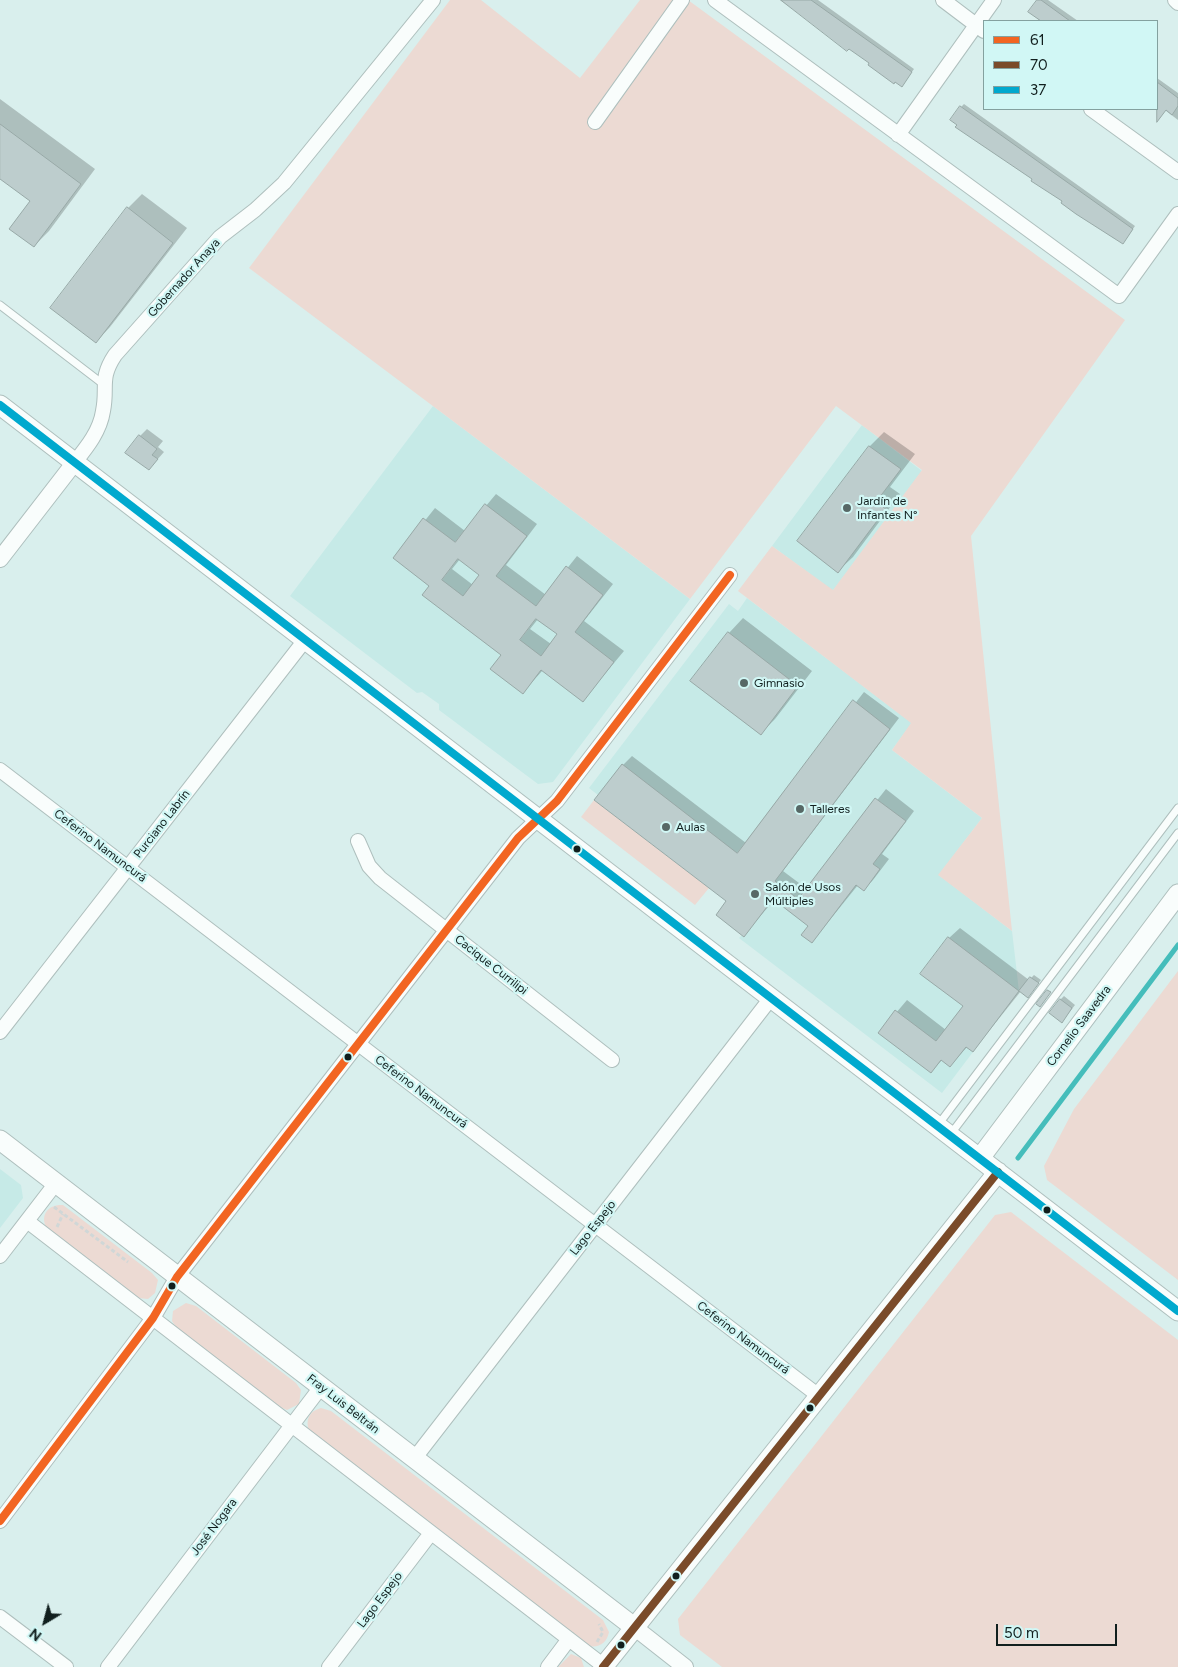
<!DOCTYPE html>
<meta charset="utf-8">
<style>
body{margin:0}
#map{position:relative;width:1178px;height:1667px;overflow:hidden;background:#d9efed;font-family:Figtree,sans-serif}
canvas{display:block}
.legend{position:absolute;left:983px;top:20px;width:175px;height:90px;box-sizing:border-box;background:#d1f7f5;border:1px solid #84a19f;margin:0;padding:6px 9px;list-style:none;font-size:15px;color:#111f1e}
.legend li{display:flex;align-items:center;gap:10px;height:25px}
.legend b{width:25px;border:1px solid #84a19f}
.north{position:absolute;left:20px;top:1597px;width:50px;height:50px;-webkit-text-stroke:4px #d1f7f5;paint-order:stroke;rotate:217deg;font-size:14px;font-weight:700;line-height:20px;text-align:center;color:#111f1e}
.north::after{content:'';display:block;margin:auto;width:18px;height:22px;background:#111f1e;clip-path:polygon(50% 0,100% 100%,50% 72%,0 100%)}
.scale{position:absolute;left:996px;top:1624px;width:121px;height:22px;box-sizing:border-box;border:2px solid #111f1e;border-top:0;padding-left:6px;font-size:15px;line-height:18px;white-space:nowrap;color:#111f1e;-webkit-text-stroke:4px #d1f7f5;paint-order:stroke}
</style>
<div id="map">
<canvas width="1178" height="1667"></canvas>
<ul class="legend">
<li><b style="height:6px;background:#f26522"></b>61</li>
<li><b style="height:6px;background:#7a4b2a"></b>70</li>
<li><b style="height:6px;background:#00a9ce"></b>37</li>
</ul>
<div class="north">N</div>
<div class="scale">50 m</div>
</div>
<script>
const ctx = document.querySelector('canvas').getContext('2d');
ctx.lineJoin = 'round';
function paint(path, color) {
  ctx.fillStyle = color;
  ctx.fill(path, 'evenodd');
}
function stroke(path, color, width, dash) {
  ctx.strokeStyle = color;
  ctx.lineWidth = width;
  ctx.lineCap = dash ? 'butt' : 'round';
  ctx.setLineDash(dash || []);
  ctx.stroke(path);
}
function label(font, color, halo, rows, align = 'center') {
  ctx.font = font + ' Figtree,sans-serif';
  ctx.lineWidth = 4.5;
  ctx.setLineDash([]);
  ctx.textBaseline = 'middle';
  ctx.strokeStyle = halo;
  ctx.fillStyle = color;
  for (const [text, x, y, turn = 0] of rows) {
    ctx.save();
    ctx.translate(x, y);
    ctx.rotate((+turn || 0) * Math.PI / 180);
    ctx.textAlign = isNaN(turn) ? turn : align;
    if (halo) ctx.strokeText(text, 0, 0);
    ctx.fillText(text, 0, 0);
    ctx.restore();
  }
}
paint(new Path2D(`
 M433,406L690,599L553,782L538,784L439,710V704L422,692L417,693L290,596Z
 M862,425L922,471L833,591L772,546Z
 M747,598L912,723L892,750L982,818L939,875L1012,931L1019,991L942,1093L739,938L742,935L716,915L726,901L594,800L598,795L589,788L729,604L738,611Z
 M0,1169L21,1185L23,1198L0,1228Z`), '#c6eae7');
paint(new Path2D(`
 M450,0H481L580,78L640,0H688L1125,320L971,536L1012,931L938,875L982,818L892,750L911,723L738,591L772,546L833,590L922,470L836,406L690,599L249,268Z
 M594,800L709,888L695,905L581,817Z
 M1178,971V1280L1047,1180L1044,1166L1074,1109Z
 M63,1205L152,1273L158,1280L155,1293L148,1299L138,1298L46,1227C40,1214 49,1204 63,1205Z
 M1011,1212L1178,1340V1667H722L680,1635L678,1619L995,1215Z
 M186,1303L196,1306L296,1383L301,1390L299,1404L287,1410L278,1406L178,1330L172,1321L173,1311Z
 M321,1408L331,1411L603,1620L609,1632C607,1643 599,1648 589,1646L309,1431C305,1420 309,1411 321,1408Z
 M571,1654L581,1658L584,1667H558Z`), '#ecdad3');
paint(new Path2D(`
 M780,0H818L914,69L905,82L871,63Z
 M1039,0H1048L1078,21H1040L1030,12Z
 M1157,78L1178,93V120L1157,104Z
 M0,99L95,169L49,231L34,246L32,201L0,177Z
 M964,104L1135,226L1126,239H1115L1063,203L1064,201L1034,179L961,107Z
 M142,194L187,228L110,327L96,342L128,208Z
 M147,429L163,441L158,447L164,452L149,469L140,436Z
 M884,432L915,454L890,487L900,494L853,557L838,571L799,541L870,446Z
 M496,494L537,524L506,565L546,595L577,556L613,584L584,621L624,651L583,700L543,670L523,692L503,655L431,586L395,558L435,508L465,531ZM460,559L480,575L473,585L452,569ZM538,619L558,634L551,644L530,629Z
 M743,618L812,671L775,719L761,733L729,633Z
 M864,692L899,718L783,871L807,889L886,789L914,811L882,854L889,859L873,880L864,889L858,885L812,942L810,926L775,899L744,935L728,901L623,765L632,756L746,843Z
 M960,928L1029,980L1034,975L1041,980L1031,993L1021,991L973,1051L967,1047L950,1066L942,1060L931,1072L879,1033L907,1000L946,1030L965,1006L949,938Z
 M1064,996L1075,1005L1065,1018L1060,1000Z`), '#0003');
stroke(new Path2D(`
 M1018,1158L1178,945`), '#45bdbb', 5);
const building = new Path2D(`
 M781,0H811L912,72L902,87L895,82L894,84L868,65L869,63L849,49L847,51Z
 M1037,0H1041L1070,21H1041L1028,12Z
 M1157,82L1178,98V106L1172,115L1166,110L1157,122Z
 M960,106L1133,229L1123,244L1076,214L1061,203L1062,201L1031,181L1032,179L955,127L957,125L950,120Z
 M0,124L81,184L34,247L9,229L30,201L0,179Z
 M127,207L173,243L96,343L50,308Z
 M139,435L157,449L152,455L158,459L149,470L125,453Z
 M869,446L901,469L876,502L886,509L838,573L797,541Z
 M485,504L527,536L496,576L536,606L566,566L603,595L575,632L614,662L583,702L541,670L523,694L490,669L501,655L422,595L429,586L393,558L423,518L455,542ZM458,559L479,575L463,596L442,580ZM536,619L557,634L541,656L520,640Z
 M728,632L798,686L761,735L690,681Z
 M853,700L890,729L775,881L798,899L875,798L906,821L873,864L880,869L864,891L856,885L812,943L801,935L808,926L773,899L744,937L716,915L726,901L594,800L622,764L737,853Z
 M948,937L1019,991L973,1052L966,1047L950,1067L941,1060L931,1073L878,1033L895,1010L936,1041L963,1006L920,974Z
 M1030,977L1039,983L1028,998L1019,991Z
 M1047,990L1051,992L1040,1007L1036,1004Z
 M1060,999L1072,1008L1062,1023L1049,1013Z`);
paint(building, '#bdcdcd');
stroke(building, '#98a9a7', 1);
const service = new Path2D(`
 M0,305L103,384
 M938,1125L1178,808
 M950,1135L1178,833`);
const minor = new Path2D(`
 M715,0L1119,296L1178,214
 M943,0L984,31
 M1175,0L1178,3
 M1091,109L1178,172
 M595,122L682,0
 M898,135L994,0
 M75,462C87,447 100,431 103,411C108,387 99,379 115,355L220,237L255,210L284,183L433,0
 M0,770L819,1396
 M358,841L369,866L380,878L612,1060
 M0,1032L305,640
 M27,1221L604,1666
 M0,1256L56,1183
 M414,1459L771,998
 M0,1521L153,1318L177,1277L518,838L557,801L730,575
 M0,1617L66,1667
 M108,1667L321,1387
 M329,1667L431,1533
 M548,1667L569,1639`);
const tertiary = new Path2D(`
 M0,559L75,462
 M634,1627L685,1667`);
const secondary = new Path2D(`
 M0,405L1178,1311
 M0,1140L634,1627
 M980,1158L1178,894
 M603,1667L998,1172`);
stroke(service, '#aebfbd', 9);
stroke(minor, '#aebfbd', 16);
stroke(tertiary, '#aebfbd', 18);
stroke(secondary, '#aebfbd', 21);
stroke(new Path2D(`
 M54,1207L128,1262
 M57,1227L63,1214
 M597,1642L603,1632L599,1624`), '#d0d7d7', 3, [4, 2.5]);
stroke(service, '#f9fdfc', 7);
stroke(minor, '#f9fdfc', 14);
stroke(tertiary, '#f9fdfc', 16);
stroke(secondary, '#f9fdfc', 19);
stroke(new Path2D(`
 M0,1521L153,1318L177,1277L518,838L557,801L730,575`), '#f26522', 8);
stroke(new Path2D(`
 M603,1667L998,1172`), '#7a4b2a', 8);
stroke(new Path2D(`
 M0,405L1178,1311`), '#00a9ce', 8);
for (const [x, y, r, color] of [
 [847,508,5,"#576866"],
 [744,683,5,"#576866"],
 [800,809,5,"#576866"],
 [666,827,5,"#576866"],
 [577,849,4.5,"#111f1e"],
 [755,894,5,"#576866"],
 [348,1057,4.5,"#111f1e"],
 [1047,1210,4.5,"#111f1e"],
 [172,1286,4.5,"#111f1e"],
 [810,1408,4.5,"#111f1e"],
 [676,1576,4.5,"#111f1e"],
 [621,1645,4.5,"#111f1e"]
]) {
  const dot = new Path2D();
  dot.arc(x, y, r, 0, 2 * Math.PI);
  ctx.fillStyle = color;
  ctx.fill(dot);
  stroke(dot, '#d1f7f5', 2);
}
label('12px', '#111f1e', '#d1f7f5', [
 ["Gobernador Anaya",184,278,-48],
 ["Purciano Labrín",162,824,-52],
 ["Ceferino Namuncurá",100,846,37],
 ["Cacique Currilipi",491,965,38],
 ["Cornelio Saavedra",1079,1026,-53],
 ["Ceferino Namuncurá",421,1092,37],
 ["Lago Espejo",593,1228,-52],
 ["Ceferino Namuncurá",743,1338,37],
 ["Fray Luis Beltrán",343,1404,38],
 ["José Nogara",214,1527,-53],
 ["Lago Espejo",380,1600,-53]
]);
label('12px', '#111f1e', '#d1f7f5', [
 ["Jardín de",857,501],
 ["Infantes N°",857,515],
 ["Gimnasio",754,683],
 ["Talleres",810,809],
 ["Aulas",676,827],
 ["Salón de Usos",765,887],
 ["Múltiples",765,901]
], 'left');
</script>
